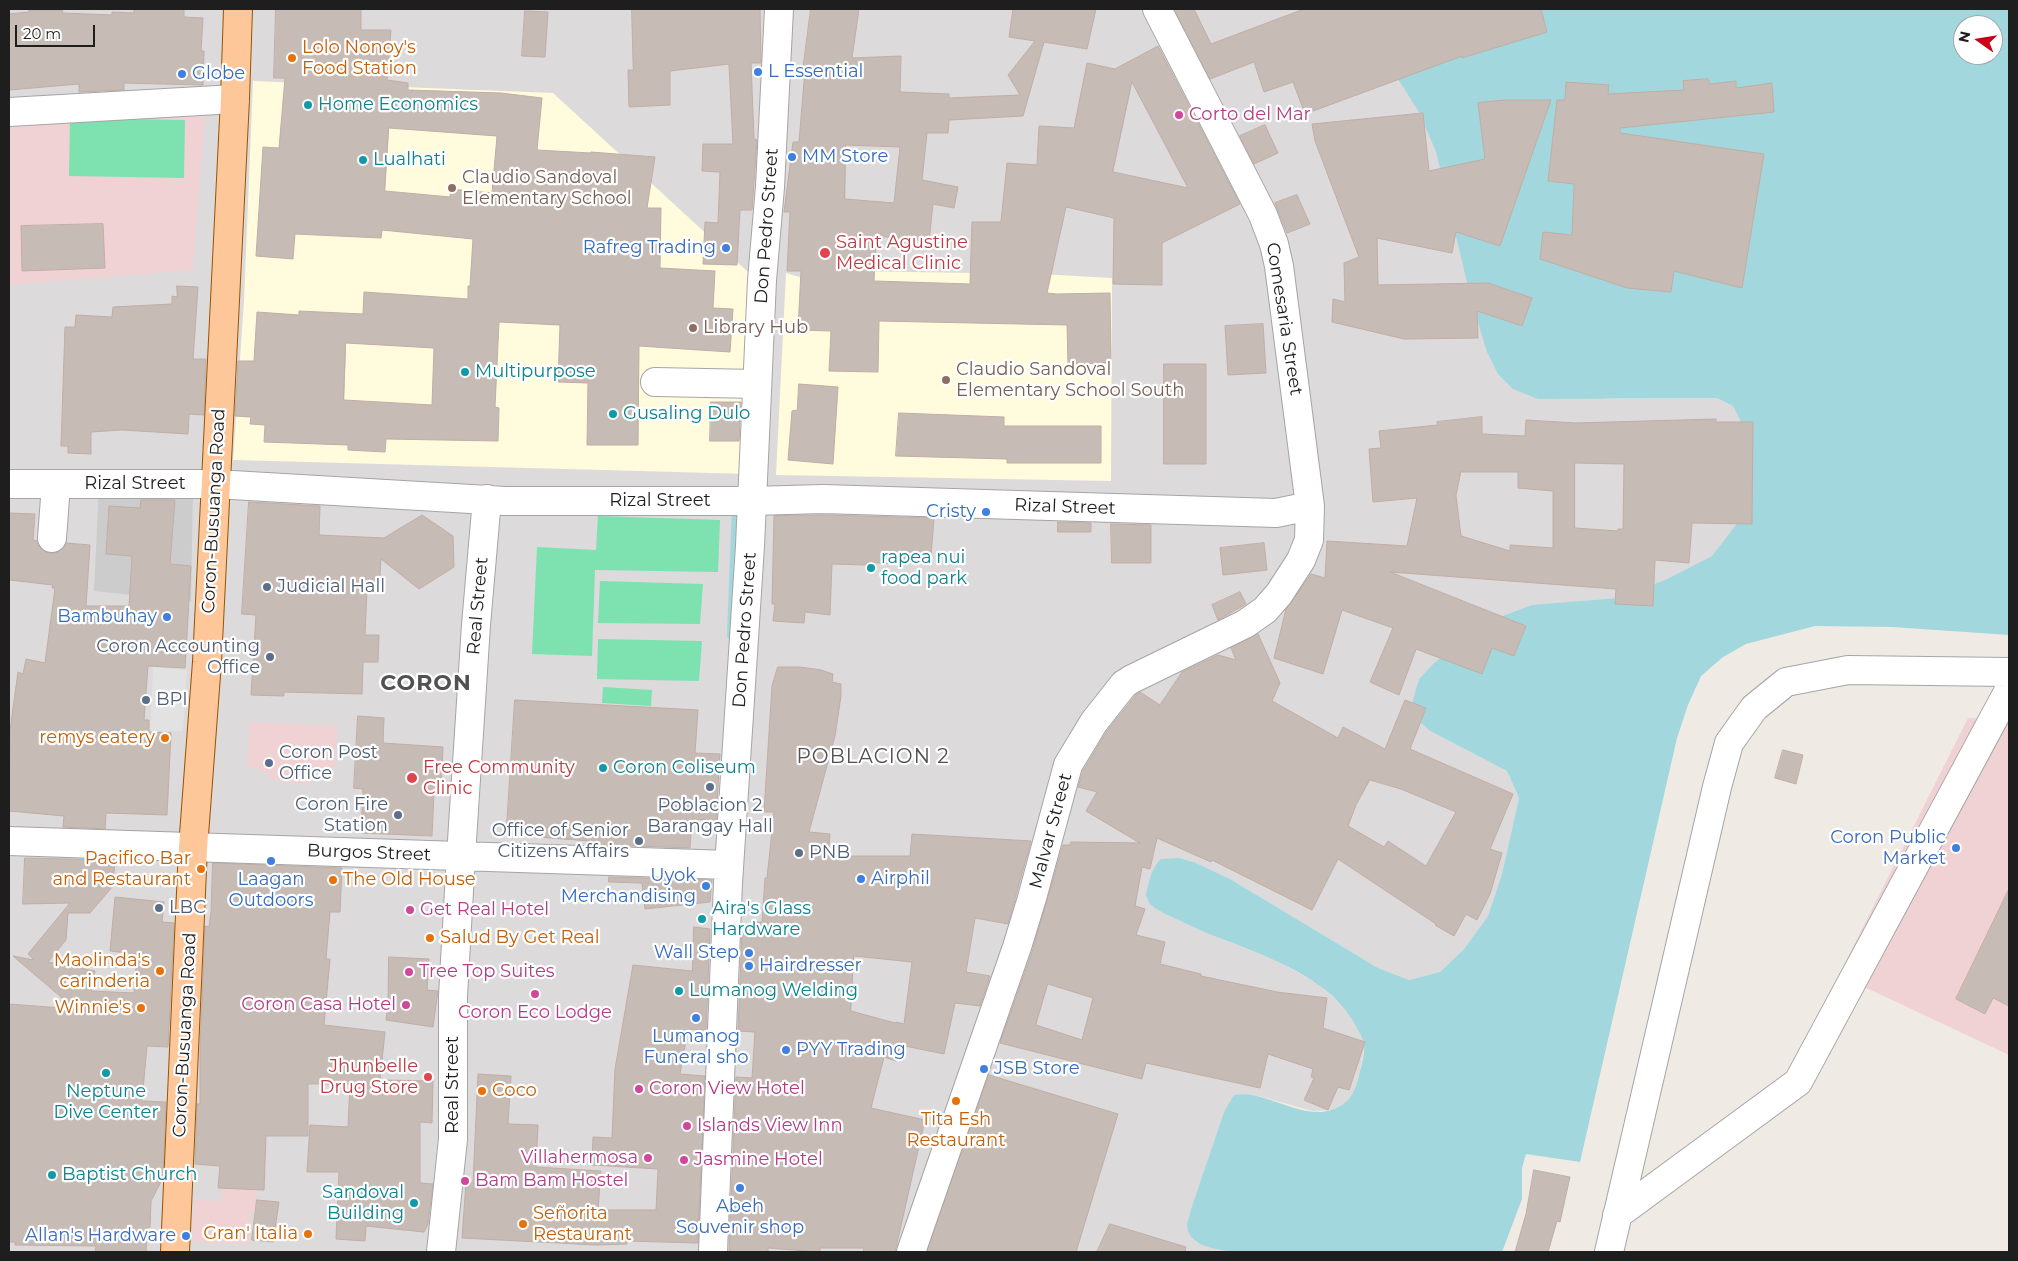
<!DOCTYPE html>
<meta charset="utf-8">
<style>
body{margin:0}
#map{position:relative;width:2018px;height:1261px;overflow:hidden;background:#efeae3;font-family:Montserrat,sans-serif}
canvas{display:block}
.frame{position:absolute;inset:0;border:10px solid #1e1e1e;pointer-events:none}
.north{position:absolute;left:1953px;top:15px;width:50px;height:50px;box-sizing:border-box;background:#fff;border:1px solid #a5a5a5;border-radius:50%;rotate:283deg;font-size:14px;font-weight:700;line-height:20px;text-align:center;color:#1e1e1e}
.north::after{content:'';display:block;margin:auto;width:18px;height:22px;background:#cb0016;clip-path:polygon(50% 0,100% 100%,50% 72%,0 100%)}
.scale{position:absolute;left:15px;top:25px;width:80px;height:22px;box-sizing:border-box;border:2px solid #1e1e1e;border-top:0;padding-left:6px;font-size:15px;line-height:18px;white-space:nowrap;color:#1e1e1e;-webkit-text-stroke:4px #fff;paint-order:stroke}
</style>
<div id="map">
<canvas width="2018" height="1261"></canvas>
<div class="frame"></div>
<div class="north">N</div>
<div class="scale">20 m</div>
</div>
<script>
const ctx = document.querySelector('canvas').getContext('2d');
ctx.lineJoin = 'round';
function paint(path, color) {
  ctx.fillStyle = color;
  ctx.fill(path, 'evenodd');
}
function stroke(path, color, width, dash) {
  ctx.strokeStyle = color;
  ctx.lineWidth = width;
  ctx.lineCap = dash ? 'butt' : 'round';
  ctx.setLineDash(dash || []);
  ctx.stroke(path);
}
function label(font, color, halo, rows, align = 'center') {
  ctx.font = font + ' Montserrat,sans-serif';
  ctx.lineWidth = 4.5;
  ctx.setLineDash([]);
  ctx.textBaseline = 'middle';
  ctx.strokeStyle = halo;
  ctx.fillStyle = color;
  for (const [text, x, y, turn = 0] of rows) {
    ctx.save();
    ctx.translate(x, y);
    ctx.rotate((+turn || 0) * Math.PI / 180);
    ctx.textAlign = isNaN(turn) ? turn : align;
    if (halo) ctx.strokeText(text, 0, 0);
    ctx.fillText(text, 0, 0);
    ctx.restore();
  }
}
paint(new Path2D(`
 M9,9H1338L1370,35L1419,111L1436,152L1471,300L1607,399L1717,398L1733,406L1748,436L1738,522L1712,556L1665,580L1617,598L1581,601L1482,624L1433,664L1419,679L1414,716L1430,731L1507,771L1519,798L1502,874L1488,916L1464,949L1440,972L1409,980L1378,968L1230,879L1196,863L1151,906L1186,924L1277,961L1318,984L1342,1005L1354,1021L1365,1044L1356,1090L1346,1103L1332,1110L1313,1111L1259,1096L1224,1112L1191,1209L1187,1225L1196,1242L1234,1252H9Z`), '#dcdadb');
paint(new Path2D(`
 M206,102L193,270L9,285V117Z
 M1968,718L2009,720V1055L1839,975Z
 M250,722L337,726L335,767L312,774L308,785L271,779L269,774L247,765Z
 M222,1189L257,1190L256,1211H251L249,1245L192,1242L194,1200L221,1201Z`), '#f1d2d4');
paint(new Path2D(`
 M253,81L553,93L760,283L748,474L233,460L244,301Z
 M847,271L1040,274L1112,278L1111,481L776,475L786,273L806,279Z`), '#fffbdc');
paint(new Path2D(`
 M99,486L193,489L191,601L94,591Z`), '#ccc');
paint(new Path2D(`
 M70,118L185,120L184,178L69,176Z
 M598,516L720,520L718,572L595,570L592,656L532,654L537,547L596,550Z
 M600,581L703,584L700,624L598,623Z
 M598,639L702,641L699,681L597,679Z
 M603,687L652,690L651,706L602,703Z`), '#7ee1b0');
paint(new Path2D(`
 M153,667L187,670L183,731L150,730Z`), '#e2e2e2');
paint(new Path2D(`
 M1338,9H2009V635L1892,627L1815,626L1746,644L1723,657L1701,676L1688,705L1677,738L1580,1162L1526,1154L1522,1168V1199L1502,1252H1234C1217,1249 1187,1247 1187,1224C1188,1220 1190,1214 1191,1209L1224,1112L1234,1095C1266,1089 1302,1122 1334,1109C1352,1102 1356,1089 1360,1071C1362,1063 1365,1053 1364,1045C1364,1040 1359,1033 1357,1028C1331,974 1253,952 1202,931C1192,926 1158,912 1151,905C1149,903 1147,898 1146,895C1149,881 1151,869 1161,859L1179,858L1196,863L1230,879L1378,968L1409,980L1440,972L1464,949L1488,916L1502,874L1519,798L1507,771L1430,731L1413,716V700L1419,679L1433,664L1482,624L1532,605L1617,598L1665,580L1712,556L1738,522L1748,436L1733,406L1717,398L1538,399L1513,389L1498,374L1487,352L1471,300L1436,152L1419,112L1370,35ZM1963,25H1993V55H1963Z`), '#a2d7de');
stroke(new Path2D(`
 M731,635L736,509`), '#a2d7de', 8);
const building = new Path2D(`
 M134,9H184V17L203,18L201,51H204L203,85L124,83V90L79,92V84L9,90V14L29,12V10H63L62,13L112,15V12L134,13Z
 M276,9H361V30H391L387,80L408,83V90L501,93L542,98L537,150L591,153V152L655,157L647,208H661L660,268L715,271L713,308L733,309L730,352L639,346L638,445H587L588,383L558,382L560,325L499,322L495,407L499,408L498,441L386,439L385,452L348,450V445L264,442L265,425L250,424L251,417L235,416L238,361H254L257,312L299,315V311L363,314L364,292L468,299V286H470L473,239L382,230L381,238L295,234L293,259L256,256L263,147L279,148L285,78H274ZM389,128L497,136L492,193L451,189L450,197L385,191ZM346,343L434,348L432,405L344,400Z
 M632,9H760L761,63H751L754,139L757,140L752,210H740L737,265L703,264L705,222L718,223L720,172L702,171L703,144H733L729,64L670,71V105L629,107L628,70H633Z
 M811,9H859L852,58L901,56L900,92L949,94V98L1020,95L1008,75L1035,41L1009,37L1013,9H1096L1087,49L1044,42L1023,116L949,120L948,133H927L922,180L958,187L954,208L933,204L929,241L876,236L874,281L970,284L972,222H1001L1007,163L1037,165L1039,126L1074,128L1087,63L1115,69L1158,46L1240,204L1162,243V285L1113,284L1114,218L1066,207L1047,293L1056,294L1110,293L1111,363L1068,364L1067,325L879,321L878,372L829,371L831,331L798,330L801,271H787L790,212H784L793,142H799L805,70H803ZM1132,82L1188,188L1113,172ZM846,145L900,147L894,203L845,199Z
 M1174,9H1194L1211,44L1304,9H1541L1547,32L1462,58V56L1305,114L1293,82L1264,92L1254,62L1210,79Z
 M525,11L548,12L545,57L522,56Z
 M1708,79L1710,84L1736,81V88L1772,83L1774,112L1620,128V133L1764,154L1742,288L1674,271L1671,292L1627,288L1540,259L1543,232L1572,235L1574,184L1548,181L1557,100H1565L1566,82L1609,85L1608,94L1684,90L1683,81Z
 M1505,100H1551L1500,246L1456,232L1452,253L1377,238L1378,285L1488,283L1532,298L1522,326L1477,311L1478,338L1404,339L1332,322L1333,299L1345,302L1344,263L1359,257L1315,141L1312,124L1423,113L1429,171L1485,159L1478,103Z
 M1265,125L1278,153L1254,164L1240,136Z
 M1297,195L1310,224L1287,233L1275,203Z
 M103,224L105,268L22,271L21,226Z
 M177,286L198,287L193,359H206L204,415L189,414L188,434L122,430L91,432V454L68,453V446H61L65,327H75L76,315L112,317L113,307L172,304V296L177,297Z
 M1263,324L1266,373L1228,375L1225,326Z
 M1164,364H1206V464H1164Z
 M799,384L838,387L833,464L788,460L792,411L797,410Z
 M711,402H741L739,441H710Z
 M899,413L1004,417V426H1101V463H1007V459L896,456Z
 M1482,417V434L1525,436L1526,420L1575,423L1716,419V422H1753L1752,524L1692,523L1689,563L1655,560L1653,606L1615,604L1616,589L1390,572L1526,626L1514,656L1492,648L1482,674L1416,649L1399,695L1370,682L1393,628L1342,610L1323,674L1274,658L1286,609L1311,574L1325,578L1327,541L1407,546L1417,498L1373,502L1369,449L1381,448L1379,431L1438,425L1437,422ZM1575,463L1624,464L1623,529H1618V531L1575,528ZM1461,472H1518V488L1553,491V548L1510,545V551L1461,536L1456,496Z
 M141,500H175L170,564L191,566L185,668L148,666L144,720H149V732L171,733L167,815L106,813L105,829L63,827L64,816L9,811L10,730L18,672L23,674L26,659L45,663L55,588H52L53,585L9,580V513L35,514L33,540L37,541L38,545L44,551L51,554L58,552L66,543L90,545L86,606H129L132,556L106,554L109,506L140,508Z
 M249,502L320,506L319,535L384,538L422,515L453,536L454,567L419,589L381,559L379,590L367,589L365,635H379L378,662H363L362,694L284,692V696L251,695L256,615L242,614Z
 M823,515L934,518L931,556L905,555V565L867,562L866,565L832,564L830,615L805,612L804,623L773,621L775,604H772L774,516Z
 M1058,522L1091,523V532H1058Z
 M1111,524L1151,525V563H1112Z
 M1264,543L1267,570L1223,575L1220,548Z
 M1240,592L1246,604L1218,620L1212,605Z
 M1258,634L1280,683L1272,701L1338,738L1343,727L1385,749L1405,700L1426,708L1410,749L1513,794L1490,849L1502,853L1490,894L1477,920L1466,914L1454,936L1435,925L1436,924L1338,859L1312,910L1212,860L1211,862L1157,838L1150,869L1142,867L1135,906L1145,909L1136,935L1165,942L1160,964L1201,974V976L1277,992L1327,998L1323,1028L1365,1042L1349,1090L1338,1087L1328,1110L1304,1100L1314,1078L1311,1077L1313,1069L1268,1054L1260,1088L1146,1063L1142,1079L1000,1043L1032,952L1063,845H1070L1071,842L1140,843L1086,811L1097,792L1078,787L1083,771L1107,731L1135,696L1140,692L1160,705L1182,672L1218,655L1236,660L1231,648ZM1370,780L1401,789L1456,812L1426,866L1388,841L1384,847L1348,826L1356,805ZM1048,984L1093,998L1082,1040L1036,1025Z
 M778,667H800L821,670L833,674L832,682L841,684V696L835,736L809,832L830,834L828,856H910L912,834L1031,841L1008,924L975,918L966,972L990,976L980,1006L955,1003L944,1054L900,1045L896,1061L884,1057L871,1108L925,1120L895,1252H863L864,1248H820V1252L768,1248V1252H729L736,1077L752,1078L755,1032L738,1031L742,932L755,933L756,922H762L765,878H767L774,812H764L772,686ZM854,956L912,962L904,1024L896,1022L895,1023L851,1011Z
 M515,700L698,710L695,753L720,754L716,820L692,819L690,848L609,845L589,843V841L538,837L541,828L507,826Z
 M358,716L384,718L383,743L443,747L441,793L434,792L432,836L361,833L363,789L354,788Z
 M1783,750L1803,755L1796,784L1775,778Z
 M25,858L115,860L113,886L90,913H68L66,940L48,962L95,971L91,991L134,993L137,954L110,951L115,897L164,902L162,922L174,923L168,1047L147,1046L142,1101L166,1102L163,1178L151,1201L150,1227L147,1228L146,1252H95L96,1246L15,1245V1242H9V1004L75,1009L13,956L34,960L28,954L70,903L23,904Z
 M213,863L342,868L340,912H330L326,959H330L324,1025L385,1032L380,1080L433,1081L432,1123L420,1122V1183L433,1184L428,1224L424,1232L366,1226L365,1241L336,1239L339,1172H307L310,1125L348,1127L350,1084H308V1136H266L264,1190L218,1188L220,1166L195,1164L197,1104H200V1049L205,926L209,927L211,912Z
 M609,877L712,880L710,902L645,909L642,883L609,882Z
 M2009,889V1006L1993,998L1985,1014L1956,999Z
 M694,927L710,929L706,1030L688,1029L680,1074L705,1076L698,1243L627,1241V1244L596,1245L462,1238L466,1182L473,1183L478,1074L511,1076L508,1124L538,1125L536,1167L601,1171L598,1210H656L658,1169L592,1165L593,1137L612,1138L615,1069L633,965L692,971Z
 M389,957L429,959L427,990L438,991L433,1027L386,1020L388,1004Z
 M989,1075L1118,1114L1076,1252H927Z
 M1534,1170L1570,1177L1560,1222L1557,1221L1548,1252H1515L1526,1214Z
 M257,1200L279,1202L273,1242L252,1240Z
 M1110,1224L1186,1247L1185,1252H1097Z`);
paint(building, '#c7bbb6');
stroke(building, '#c1aea5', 1);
const minor = new Path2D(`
 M9,112L235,99
 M655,382L757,384
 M9,484H215L505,501H752L823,499L1276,513L1310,506
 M52,538L56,485
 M9,841L729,865
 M1617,1215L1798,1082L2009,690
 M441,1252L453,1139V996L461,856L476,625L487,499
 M713,1252L728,883L750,546L762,280L770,187L779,9
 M911,1252L1017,947L1032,898L1068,765L1094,722L1124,684L1132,679L1245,624L1265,610L1279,594L1301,560L1309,540L1310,506L1279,266L1274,244L1263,215L1157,9
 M1609,1252L1717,787L1729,743L1754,708L1786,682L1848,670L2009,672`);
const major = new Path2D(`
 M175,1252L193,848L207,662L235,99L238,9`);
stroke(minor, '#a5a5a5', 30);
stroke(major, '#975400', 30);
stroke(minor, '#fff', 28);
stroke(major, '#fec799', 28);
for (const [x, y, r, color] of [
 [292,58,5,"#e8710a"],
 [758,72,5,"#3f7fe0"],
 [182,74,5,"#3f7fe0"],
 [308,105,5,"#0f9aa8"],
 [1179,115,5,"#d1479c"],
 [792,157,5,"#3f7fe0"],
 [363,160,5,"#0f9aa8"],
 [452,188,5,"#8d6e63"],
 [726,248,5,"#3f7fe0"],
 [825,253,6,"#e0444e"],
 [693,328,5,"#8d6e63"],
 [465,372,5,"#0f9aa8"],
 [946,380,5,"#8d6e63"],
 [613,414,5,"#0f9aa8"],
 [986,512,5,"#3f7fe0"],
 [871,568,5,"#0f9aa8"],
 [267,587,5,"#5c6f8a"],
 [167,617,5,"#3f7fe0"],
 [270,657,5,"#5c6f8a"],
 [146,700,5,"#5c6f8a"],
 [165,738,5,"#e8710a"],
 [269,763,5,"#5c6f8a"],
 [603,768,5,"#0f9aa8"],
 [412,778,6,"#e0444e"],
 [710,787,5,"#5c6f8a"],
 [398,815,5,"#5c6f8a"],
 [639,841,5,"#5c6f8a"],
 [1956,848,5,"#3f7fe0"],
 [799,853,5,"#5c6f8a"],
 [271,861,5,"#3f7fe0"],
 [201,869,5,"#e8710a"],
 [861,879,5,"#3f7fe0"],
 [333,880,5,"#e8710a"],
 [706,886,5,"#3f7fe0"],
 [159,908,5,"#5c6f8a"],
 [410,910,5,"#d1479c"],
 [702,919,5,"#0f9aa8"],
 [430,938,5,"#e8710a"],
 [749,953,5,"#3f7fe0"],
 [749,966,5,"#3f7fe0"],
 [160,971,5,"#e8710a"],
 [409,972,5,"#d1479c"],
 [679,991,5,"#0f9aa8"],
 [535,994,5,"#d1479c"],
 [406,1005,5,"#d1479c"],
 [141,1008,5,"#e8710a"],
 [696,1018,5,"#3f7fe0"],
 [786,1050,5,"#3f7fe0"],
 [984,1069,5,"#3f7fe0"],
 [106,1073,5,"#0f9aa8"],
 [428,1077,5,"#e0444e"],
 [639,1089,5,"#d1479c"],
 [482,1091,5,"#e8710a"],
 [956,1101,5,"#e8710a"],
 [687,1126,5,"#d1479c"],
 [648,1158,5,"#d1479c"],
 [684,1160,5,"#d1479c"],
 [52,1175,5,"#0f9aa8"],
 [465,1181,5,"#d1479c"],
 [740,1188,5,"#3f7fe0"],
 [414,1203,5,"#0f9aa8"],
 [523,1224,5,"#e8710a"],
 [308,1234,5,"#e8710a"],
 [186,1236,5,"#3f7fe0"]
]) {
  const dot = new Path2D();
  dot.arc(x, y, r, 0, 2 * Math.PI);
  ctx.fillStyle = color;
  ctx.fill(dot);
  stroke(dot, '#fff', 2);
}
label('18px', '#c56008', '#fff', [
 ["Lolo Nonoy's",302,48],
 ["Food Station",302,69],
 ["remys eatery",155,738,"right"],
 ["Pacifico Bar",191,859,"right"],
 ["and Restaurant",191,880,"right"],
 ["The Old House",343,880],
 ["Salud By Get Real",440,938],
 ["Maolinda's",150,961,"right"],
 ["carinderia",150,982,"right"],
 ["Winnie's",131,1008,"right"],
 ["Coco",492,1091],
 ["Tita Esh",956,1120,"center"],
 ["Restaurant",956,1141,"center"],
 ["Señorita",533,1214],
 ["Restaurant",533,1235],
 ["Gran' Italia",298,1234,"right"]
], 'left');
label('18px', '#366cbe', '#fff', [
 ["L Essential",768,72],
 ["Globe",192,74],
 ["MM Store",802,157],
 ["Rafreg Trading",716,248,"right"],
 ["Cristy",976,512,"right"],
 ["Bambuhay",157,617,"right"],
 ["Coron Public",1946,838,"right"],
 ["Market",1946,859,"right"],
 ["Uyok",696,876,"right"],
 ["Merchandising",696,897,"right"],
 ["Airphil",871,879],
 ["Laagan",271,880,"center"],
 ["Outdoors",271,901,"center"],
 ["Wall Step",739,953,"right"],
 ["Hairdresser",759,966],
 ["Lumanog",696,1037,"center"],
 ["Funeral sho",696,1058,"center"],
 ["PYY Trading",796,1050],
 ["JSB Store",994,1069],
 ["Abeh",740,1207,"center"],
 ["Souvenir shop",740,1228,"center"],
 ["Allan's Hardware",176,1236,"right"]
], 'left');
label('18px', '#0d838f', '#fff', [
 ["Home Economics",318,105],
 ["Lualhati",373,160],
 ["Multipurpose",475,372],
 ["Gusaling Dulo",623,414],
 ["rapea nui",881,558],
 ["food park",881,579],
 ["Coron Coliseum",613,768],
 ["Aira's Glass",712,909],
 ["Hardware",712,930],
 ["Lumanog Welding",689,991],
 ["Neptune",106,1092,"center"],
 ["Dive Center",106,1113,"center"],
 ["Baptist Church",62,1175],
 ["Sandoval",404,1193,"right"],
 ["Building",404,1214,"right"]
], 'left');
label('18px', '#b23c85', '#fff', [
 ["Corto del Mar",1189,115],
 ["Get Real Hotel",420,910],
 ["Tree Top Suites",419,972],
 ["Coron Casa Hotel",396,1005,"right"],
 ["Coron Eco Lodge",535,1013,"center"],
 ["Coron View Hotel",649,1089],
 ["Islands View Inn",697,1126],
 ["Villahermosa",638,1158,"right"],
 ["Jasmine Hotel",694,1160],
 ["Bam Bam Hostel",475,1181]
], 'left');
label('18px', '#785e54', '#fff', [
 ["Claudio Sandoval",462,178],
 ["Elementary School",462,199],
 ["Library Hub",703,328],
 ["Claudio Sandoval",956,370],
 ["Elementary School South",956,391]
], 'left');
label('18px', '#1e1e1e', '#fff', [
 ["Don Pedro Street",767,226,-86],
 ["Comesaria Street",1284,319,81],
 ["Rizal Street",135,484],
 ["Rizal Street",660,501],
 ["Rizal Street",1065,507,2],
 ["Coron-Busuanga Road",214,511,-87],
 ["Real Street",478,606,-85],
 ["Don Pedro Street",745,630,-86],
 ["Malvar Street",1051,831,-75],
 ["Burgos Street",369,853,2],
 ["Coron-Busuanga Road",185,1035,-87],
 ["Real Street",453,1085,-90]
]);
label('18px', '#be3a42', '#fff', [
 ["Saint Agustine",836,243],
 ["Medical Clinic",836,264],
 ["Free Community",423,768],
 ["Clinic",423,789],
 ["Jhunbelle",418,1067,"right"],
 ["Drug Store",418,1088,"right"]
], 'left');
label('18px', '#4e5e75', '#fff', [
 ["Judicial Hall",277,587],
 ["Coron Accounting",260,647,"right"],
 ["Office",260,668,"right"],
 ["BPI",156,700],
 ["Coron Post",279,753],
 ["Office",279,774],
 ["Coron Fire",388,805,"right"],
 ["Station",388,826,"right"],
 ["Poblacion 2",710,806,"center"],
 ["Barangay Hall",710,827,"center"],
 ["Office of Senior",629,831,"right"],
 ["Citizens Affairs",629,852,"right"],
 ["PNB",809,853],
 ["LBC",169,908]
], 'left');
ctx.letterSpacing = '1px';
label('20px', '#515151', '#fff', [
 ["POBLACION 2",873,757]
]);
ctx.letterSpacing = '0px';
ctx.letterSpacing = '1px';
label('bold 22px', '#515151', '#fff', [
 ["CORON",426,684]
]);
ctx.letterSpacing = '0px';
</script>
